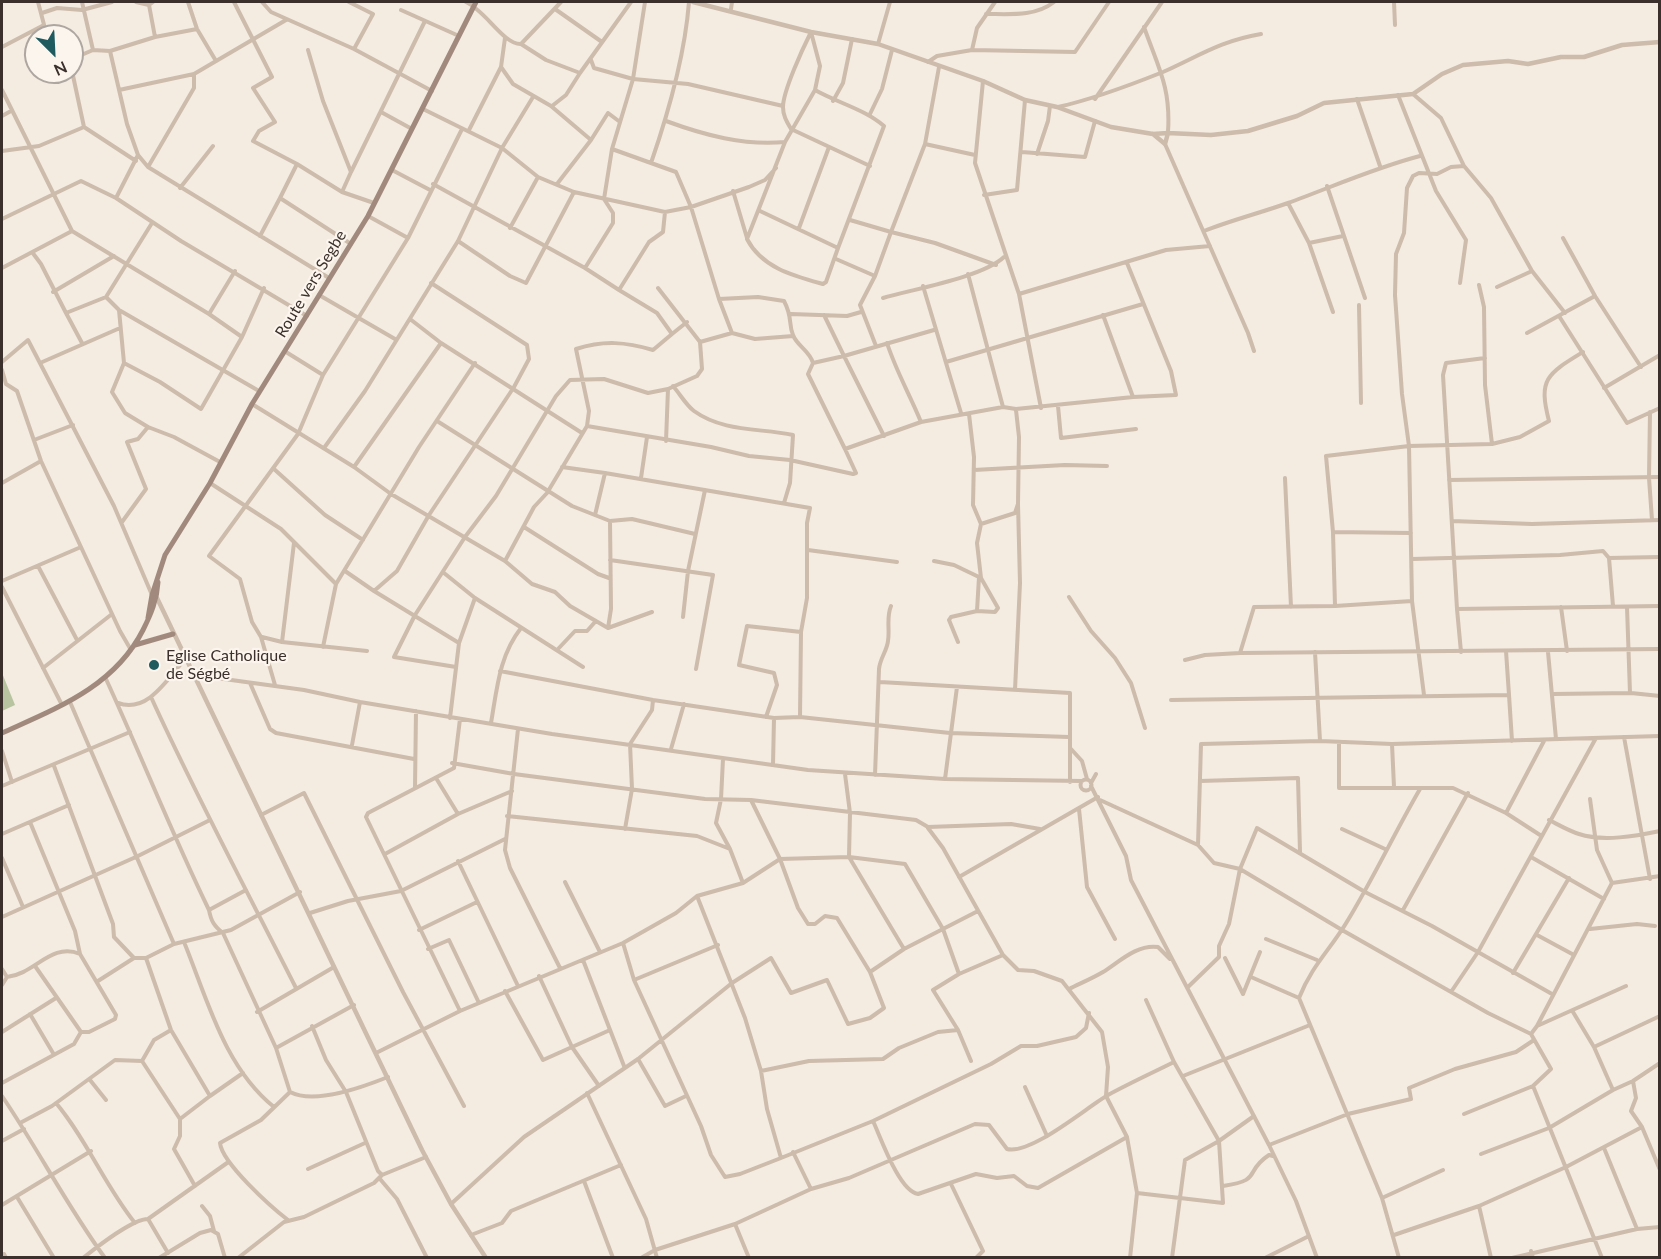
<!DOCTYPE html>
<meta charset="utf-8">
<style>
body{margin:0}
#map{position:relative;width:1661px;height:1259px;overflow:hidden;background:#f4ebe1;font-family:Lato,sans-serif}
canvas{display:block}
.frame{position:absolute;inset:0;border:3px solid #3b302b;pointer-events:none}
.north{position:absolute;left:24px;top:24px;width:60px;height:60px;box-sizing:border-box;background:#fbf5ee;border:2px solid #aea6a0;border-radius:50%;rotate:156deg;font-size:16px;font-weight:700;line-height:24px;text-align:center;color:#3b302b}
.north::after{content:'';display:block;margin:auto;width:21px;height:27px;background:#1f5a5e;clip-path:polygon(50% 0,100% 100%,50% 72%,0 100%)}
</style>
<div id="map">
<canvas width="1661" height="1259"></canvas>
<div class="frame"></div>
<div class="north">N</div>
</div>
<script>
const ctx = document.querySelector('canvas').getContext('2d');
ctx.lineJoin = 'round';
function paint(path, color) {
  ctx.fillStyle = color;
  ctx.fill(path, 'evenodd');
}
function stroke(path, color, width, dash) {
  ctx.strokeStyle = color;
  ctx.lineWidth = width;
  ctx.lineCap = dash ? 'butt' : 'round';
  ctx.setLineDash(dash || []);
  ctx.stroke(path);
}
function label(font, color, halo, rows, align = 'center') {
  ctx.font = font + ' Lato,sans-serif';
  ctx.lineWidth = 4.5;
  ctx.setLineDash([]);
  ctx.textBaseline = 'middle';
  ctx.strokeStyle = halo;
  ctx.fillStyle = color;
  for (const [text, x, y, turn = 0] of rows) {
    ctx.save();
    ctx.translate(x, y);
    ctx.rotate((+turn || 0) * Math.PI / 180);
    ctx.textAlign = isNaN(turn) ? turn : align;
    if (halo) ctx.strokeText(text, 0, 0);
    ctx.fillText(text, 0, 0);
    ctx.restore();
  }
}
paint(new Path2D(`
 M2,673L15,705L2,711Z`), '#b8c4a0');
stroke(new Path2D(`
 M38,2L47,36
 M82,2L93,50
 M136,2L149,5L153,2
 M188,2L197,29L216,61
 M234,2L272,77L253,88L275,122L259,131L253,141L297,164L342,192L374,203
 M262,2L271,12L354,49L432,91
 M349,2L373,14L354,49
 M466,2C486,11 504,45 521,44L561,2
 M1394,2L1395,25
 M149,5L155,37
 M555,9L602,42
 M731,9L732,2
 M401,10L459,36
 M42,13L57,8L82,10L112,2
 M986,14C1009,14 1035,17 1054,2
 M1144,27C1158,67 1171,87 1168,132
 M811,32C803,48 783,91 783,107C783,116 787,122 791,129L870,166
 M521,44L546,60L580,73L566,95L552,106
 M878,44L890,2
 M2,47L44,25
 M308,50L323,101L351,172L342,192
 M972,50L1075,52L1109,2
 M110,51L127,124L138,155L116,198
 M72,59L93,50L110,51L155,37L197,29
 M591,60L594,68L633,79L688,84L783,106
 M928,62L937,56L972,50L977,28L995,2
 M501,67L513,84L551,106L591,140
 M72,71L84,127
 M580,73L631,2
 M983,81L975,163L1019,294L1041,408
 M2,90L72,231L209,314L242,337
 M119,90L194,74L286,20
 M815,90C838,103 864,109 884,126L838,248
 M1413,94L1441,118L1464,166L1491,198L1532,271L1565,313
 M1398,95L1436,191L1466,240L1460,283
 M1095,99L1162,2
 M1357,99L1380,166
 M833,101L843,83L852,39
 M1058,107C1094,99 1128,86 1163,72C1199,56 1220,41 1261,34
 M423,109L502,148L538,177L574,192L665,212L691,207L749,187L765,180L776,168
 M381,112L412,129
 M870,114L882,89L892,50
 M2,116L11,111
 M666,121C704,135 744,146 785,142
 M469,130L501,67L505,38
 M925,144L975,155
 M1165,144L1248,333L1254,351
 M612,149L676,172L691,207L719,299L758,297L784,301C793,318 788,323 793,335C797,346 810,351 813,363L844,356L884,436
 M2,151L39,146L84,127L136,161
 M1022,152L1085,157L1095,121
 M1037,154L1048,121L1050,106
 M138,155L148,167L194,88V74
 M651,163C668,114 685,53 689,2
 M297,164L280,198L351,244
 M148,167L329,278
 M392,170L430,190
 M351,172L425,21
 M433,184L585,268L619,290L649,242L663,232L665,212
 M557,184L591,140L608,113L620,122
 M1327,186L1365,298
 M180,188L213,146
 M733,191L747,238
 M984,195L1017,190L1025,100
 M1288,203L1309,243L1333,312
 M760,211L838,248L826,282L823,284C794,276 762,268 747,239L785,142L815,90L820,66L811,32
 M368,216L408,238
 M2,219L81,181L116,198L181,241L307,316
 M850,220L891,232L925,144L939,67
 M510,228L538,177
 M799,228L829,147
 M1204,231C1232,220 1260,213 1288,203C1332,187 1374,168 1420,156
 M260,236L280,198
 M1563,238L1595,296L1641,367
 M458,241L510,276L526,283L574,192
 M1309,243L1343,236
 M32,252L41,264L66,313L106,297L152,223
 M836,259L875,276
 M2,268L72,231
 M585,268L613,223V213L604,199L612,149L633,79L645,2
 M968,274L1003,407
 M1479,285L1484,307L1485,385L1492,444
 M923,286L961,413
 M1497,287L1532,271
 M619,290L657,313L672,334L687,322
 M53,292L114,256
 M1019,294L1166,250L1210,246
 M319,295L395,339
 M106,297L119,310L259,391
 M883,298C914,289 983,277 1004,257
 M719,299L732,333
 M1359,305L1361,403
 M119,310L124,363L160,382L201,409L242,337L264,288
 M66,313L82,343
 M209,314L235,271
 M791,314L847,316L861,312
 M824,315L844,356L934,330
 M1103,315L1133,397
 M1559,316L1627,423L1660,408
 M410,319L441,343L582,433
 M1527,333L1595,296
 M700,342L732,333L755,339L793,336
 M887,343C896,371 910,395 921,422
 M876,346L860,305L875,276L891,232L935,243L996,265
 M286,352L323,375
 M2,362L28,340L114,506L152,595
 M946,362L1143,304
 M40,363L120,328
 M813,363L808,374L845,449
 M2,370L6,384L17,391L41,461L120,631L131,650
 M673,386C680,394 686,405 694,411C723,432 760,428 793,435L790,483L784,503
 M1604,388L1660,355
 M252,404L354,467L391,494L505,561L532,584L555,592L570,606L608,628L652,612
 M1058,406L1061,438L1136,429
 M1650,412L1649,478L1652,520
 M437,421L572,506L610,521L632,519L695,534
 M587,426L711,447L749,456L790,460L853,474L856,473L845,449L921,422L1003,407L1016,409L1133,397L1176,395L1171,371L1127,263
 M148,427L174,437L220,462
 M34,440L73,425
 M666,441L668,389
 M324,448L365,391L458,241L502,148L533,97
 M354,467L441,343
 M562,467L605,473L595,515
 M274,469L325,515L363,540
 M974,470L1065,465L1107,466
 M605,473L810,508L807,523V598L801,632L800,717
 M641,478L647,437
 M1285,478L1291,607
 M1449,480L1660,477
 M2,483L41,461
 M210,483L281,529L336,584
 M1452,521L1532,524L1660,520
 M122,522L146,489L127,442L138,439L148,427L125,413L112,392L124,363
 M981,524L1015,513L1018,504L1019,437L1016,410
 M524,527L598,574L609,578
 M1333,532L1411,533
 M808,550L897,562
 M1609,558L1613,606
 M1412,559L1560,555L1603,551L1609,558L1660,557
 M610,560L713,575L696,669
 M505,561L534,507L547,493L587,426L589,411L576,349C604,340 626,342 653,350L672,334
 M934,561L954,565L981,578
 M38,566L77,640
 M345,571L374,591L459,643
 M444,573L475,598L583,667
 M2,581L81,547
 M2,587L62,705
 M374,591L397,571L429,515L514,387L529,359L527,345L431,283
 M1069,597L1091,631L1115,658L1131,683L1145,728
 M1335,606L1333,532L1326,456L1409,446L1492,444L1520,437L1549,421C1538,379 1547,374 1583,352
 M1561,607L1567,651
 M1627,607L1630,693
 M1457,609L1443,375L1446,363L1485,358
 M977,611L979,577
 M683,617L688,571L705,490
 M608,628L611,609L610,521
 M262,637L282,642L367,651
 M282,642L294,543
 M958,642L949,620L951,617L977,611L995,612L998,608L981,578L977,543L981,524L973,505L974,457L969,414
 M323,647L336,584L419,447L475,363
 M558,649L575,631H587L595,622
 M1506,651L1509,695
 M1315,652L1320,741
 M1461,652L1457,609L1660,606
 M1548,652L1556,739
 M1240,653L1254,607L1335,606L1412,601
 M1185,660L1205,655L1240,653L1660,649
 M456,667L394,657L415,615L465,537L496,496L556,396L570,380L604,379L648,393L668,389L697,376L702,369L700,342L658,288
 M43,668L112,614
 M500,671L653,700L774,718
 M195,675L304,690L360,702L552,734L808,770L945,779L1082,781
 M106,679C141,755 172,834 209,910C211,921 214,926 223,933L276,1048L290,1092C315,1105 363,1087 388,1077
 M880,682L1070,693V782
 M250,683L270,729L276,733L414,759
 M275,685L261,637L252,622L240,579L209,556L298,434L323,375L408,238L462,129
 M1015,690L1020,583L1018,504
 M1553,694L1631,693L1660,696
 M1424,695L1412,601L1409,446L1402,394L1395,295L1396,254L1404,233L1407,188L1413,176L1419,173L1437,174L1451,167L1464,166
 M151,697C196,796 247,891 296,988
 M1171,700L1509,695L1512,741
 M70,702L174,944
 M118,703C148,714 168,678 186,658
 M766,717L777,685L774,673L739,665L747,626L801,632
 M450,718L459,643L475,598
 M491,723C497,689 499,656 521,628
 M518,729L505,850L510,868L560,968
 M1624,737L1650,879
 M1339,742V788H1453L1506,813L1540,835
 M1392,744L1394,787
 M352,745L360,702
 M671,749L684,704
 M1071,749L1082,761L1087,779
 M2,751L12,782
 M723,759L721,799L716,823L730,849L743,883
 M452,763L514,774L705,799L751,800L916,820L928,827L1011,824L1040,829
 M773,765L774,718L800,717L950,733L1069,737
 M54,766L113,924L114,937L134,958
 M845,774L850,813L849,857L904,949L870,972
 M875,775L879,669C880,658 887,651 888,641C890,629 886,618 891,606
 M436,778L458,814
 M945,779L957,687
 M1080.5 785a5.5 5.5 0 1 1 11 0a5.5 5.5 0 1 1-11 0Z
 M1200,781L1298,778L1300,852
 M1091,783L1096,774
 M2,786L130,732
 M1091,786L1126,856L1131,880L1269,1145L1296,1201L1317,1258
 M415,788L416,711
 M1590,799L1597,850L1612,883
 M1100,800L1198,845L1214,863L1240,869L1342,930L1488,1013L1531,1034L1551,1069L1533,1086L1602,1258
 M1079,809L1087,887L1115,939
 M1506,813L1544,741
 M261,815L304,793L403,992L464,1106
 M507,816L697,836L730,849
 M1549,820C1559,825 1569,831 1579,834C1603,842 1636,836 1660,831
 M928,828L943,848L1003,955
 M625,829L632,789L630,744L652,710L653,700
 M1342,829L1385,849
 M2,834L69,805
 M1198,845L1201,744L1320,741L1392,744L1660,736
 M385,854L458,814L512,791
 M1531,857L1604,899
 M2,858L23,907
 M458,861L518,986
 M959,877L1098,797
 M565,882L600,952
 M697,896L745,1018L761,1071
 M209,910L246,890
 M1403,910L1468,793
 M310,913L348,901L401,891L505,839
 M2,917L138,856L210,820
 M1590,929L1637,924L1655,926
 M419,930L477,902
 M1537,935L1574,955
 M1266,939L1317,960
 M184,942C207,998 224,1067 274,1107
 M623,943L634,980L718,945
 M428,949L449,940L479,1003
 M904,949L978,911
 M146,958L171,1030L210,1096L243,1073
 M1225,958L1243,994
 M583,960L624,1066
 M35,966L81,1032
 M2,969L7,977
 M1513,973L1569,878
 M539,976L572,1047L599,1086
 M1251,977L1299,998
 M634,980L701,1126L711,1155L725,1177L740,1174L781,1158L767,1109L761,1071L809,1061L883,1059L899,1048L938,1032L958,1030
 M98,981L134,958H146L174,944L231,930L300,892
 M2,985L7,977C35,974 51,942 80,954
 M1188,987L1219,957V946L1229,924L1240,869L1257,828L1365,892L1432,926L1552,994
 M1069,989C1081,983 1093,978 1103,972C1119,962 1137,944 1158,947L1170,959
 M505,991L543,1060L610,1030
 M1451,992L1478,952L1596,738
 M1243,994L1260,952
 M460,1011L366,817L368,813L454,768L460,719
 M257,1012L334,967
 M1573,1012L1594,1047L1613,1090L1633,1081L1660,1063
 M30,1014L53,1053
 M312,1026L326,1060L346,1092L378,1171L382,1175L426,1157
 M1537,1026L1612,883L1660,876
 M2,1032L56,998
 M1531,1034L1537,1026L1626,986
 M1594,1047L1660,1016
 M276,1048L354,1005
 M376,1053L460,1011L623,943L676,913L697,896L743,883L780,859L849,857L905,864L943,929L959,974
 M638,1059L665,1106L686,1096
 M142,1061L180,1119L210,1096
 M142,1061L154,1040L171,1030
 M971,1061L958,1030L933,990L959,974L1003,955L1018,970L1034,971L1062,981L1102,1032L1108,1067L1106,1096L1127,1137L1137,1193L1130,1258
 M1183,1076L1310,1025
 M90,1080L106,1100
 M1633,1081L1636,1098L1631,1111L1642,1127L1660,1170
 M2,1083L74,1044L81,1032H89L115,1019L116,1015L80,954L75,931L30,822
 M1025,1087L1047,1136
 M587,1093L646,1219L657,1258
 M2,1096C38,1149 67,1206 105,1258
 M56,1103C87,1140 105,1186 135,1223
 M1464,1114L1533,1086
 M180,1119V1136L174,1149L195,1186
 M873,1121C881,1138 899,1191 918,1194L976,1174L997,1178L1014,1176L1027,1186L1038,1188L1127,1137
 M20,1123L52,1106L115,1060L142,1061
 M2,1141L24,1129
 M1269,1145L1348,1114L1411,1099L1409,1088L1455,1069L1516,1052L1534,1040
 M1604,1148L1637,1229
 M793,1152L811,1189
 M1481,1154L1549,1128L1613,1090
 M781,1158L873,1121L991,1064L1021,1046H1037L1076,1037L1086,1028L1089,1013
 M308,1169L365,1143
 M380,1179L397,1199L427,1258
 M584,1181L613,1258
 M951,1184L983,1251L976,1258
 M1223,1186C1264,1180 1243,1172 1269,1155L1273,1156
 M1137,1193L1223,1203L1219,1141L1174,1062L1146,1000
 M17,1197L54,1258
 M1382,1198L1443,1170
 M451,1204L524,1137L638,1059L732,983L771,958L791,993L827,980L848,1024L870,1018L884,1008L870,972L837,918L825,916L815,924H808L798,908L780,859L751,800
 M2,1205L91,1151
 M202,1206L210,1216L214,1231
 M1479,1206L1491,1258
 M148,1219L168,1253
 M288,1220C271,1207 222,1163 220,1143L261,1120L290,1092
 M735,1224L749,1258
 M471,1235L502,1223L511,1211L621,1165
 M1394,1235L1479,1206L1566,1167L1642,1127
 M1531,1251L1533,1258
 M4,1254L6,1258
 M83,1258C97,1247 132,1219 148,1219L227,1163
 M159,1258L200,1233L211,1230L218,1234L225,1258
 M238,1258L284,1222L304,1217L374,1183L382,1175
 M641,1258L655,1250L735,1224L811,1189L849,1178L975,1124L989,1125L1007,1149C1031,1155 1087,1107 1108,1095C1130,1083 1152,1073 1174,1062
 M1172,1258L1185,1160L1219,1141L1254,1116
 M1265,1258L1309,1236
 M1399,1258L1382,1198L1299,998C1312,965 1331,949 1348,920C1374,877 1395,832 1420,789
 M1512,1258L1637,1229L1660,1227`), '#cdbbac', 4);
stroke(new Path2D(`
 M693,2L811,32L878,44L983,81L1025,100L1057,107L1111,127L1153,134L1168,133L1165,144L1153,134
 M1168,133L1211,135L1248,131L1297,116L1324,103L1413,94L1442,74L1463,65L1508,61L1528,64L1561,57H1584L1622,45L1660,42
 M157,598L422,1150L451,1204L486,1258`), '#cdbbac', 4.5);
stroke(new Path2D(`
 M148,618L152,595L165,555L210,483L252,404L368,216L476,2
 M135,645L173,634
 M2,733C57,708 114,687 143,630C151,614 157,600 158,582`), '#a18a7d', 5);
for (const [x, y, r, color] of [
 [154,665,6,"#1f5a5e"]
]) {
  const dot = new Path2D();
  dot.arc(x, y, r, 0, 2 * Math.PI);
  ctx.fillStyle = color;
  ctx.fill(dot);
  stroke(dot, '#fbf5ee', 2);
}
label('16px', '#3b302b', '#fbf5ee', [
 ["Route vers Segbe",311,284,-59]
]);
label('16px', '#3b302b', '#fbf5ee', [
 ["Eglise Catholique",166,656],
 ["de Ségbé",166,674]
], 'left');
</script>
